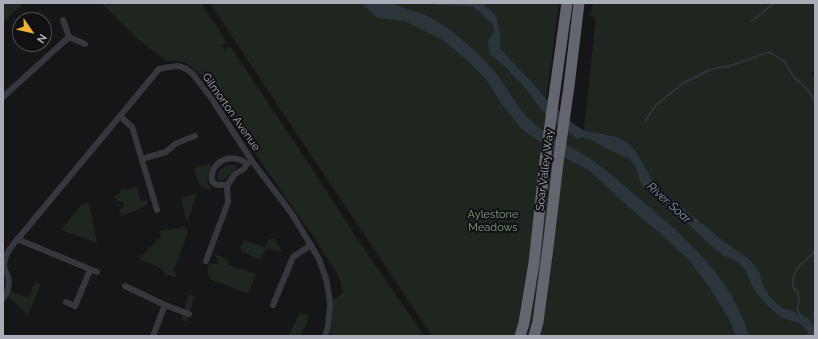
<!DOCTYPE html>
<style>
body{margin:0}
#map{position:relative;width:818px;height:339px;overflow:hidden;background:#161618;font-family:Raleway,sans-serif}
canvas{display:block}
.frame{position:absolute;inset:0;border:4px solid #a8adb8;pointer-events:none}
.north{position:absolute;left:12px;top:12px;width:40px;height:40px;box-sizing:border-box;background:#111113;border:1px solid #4d4f55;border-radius:50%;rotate:124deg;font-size:11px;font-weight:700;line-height:16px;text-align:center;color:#a8adb8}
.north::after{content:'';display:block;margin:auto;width:14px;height:18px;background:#f2b134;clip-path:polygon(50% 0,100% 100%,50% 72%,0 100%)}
</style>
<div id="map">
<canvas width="818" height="339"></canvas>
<div class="frame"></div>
<div class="north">N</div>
</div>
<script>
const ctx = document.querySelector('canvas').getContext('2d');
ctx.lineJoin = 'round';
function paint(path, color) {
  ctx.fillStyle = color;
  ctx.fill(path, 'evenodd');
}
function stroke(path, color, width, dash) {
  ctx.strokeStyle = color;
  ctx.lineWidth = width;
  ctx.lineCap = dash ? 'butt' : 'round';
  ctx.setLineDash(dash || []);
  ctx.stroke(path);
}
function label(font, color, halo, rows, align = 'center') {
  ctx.font = font + ' Raleway,sans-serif';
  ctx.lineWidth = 4;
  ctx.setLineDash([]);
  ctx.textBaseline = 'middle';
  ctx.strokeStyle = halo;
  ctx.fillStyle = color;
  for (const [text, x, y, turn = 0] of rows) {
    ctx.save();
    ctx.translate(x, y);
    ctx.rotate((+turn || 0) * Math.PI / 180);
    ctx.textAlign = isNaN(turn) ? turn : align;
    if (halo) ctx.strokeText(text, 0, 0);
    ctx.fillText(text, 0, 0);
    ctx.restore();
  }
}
paint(new Path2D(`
 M3,3H24L3,22Z
 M102,3H201L225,39L226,43L222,45L225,50L228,47L232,49L309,164L358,240L424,336H330L332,325L333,299L343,293L340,280L336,272L313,236L197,71C187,63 180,59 167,61L135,37Z
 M210,3H445L473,7L483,15L493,26L494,31L488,41L512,75L519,81L530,94L546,116L581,134L617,137L584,130L596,16L594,18L590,15L593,3H815V72H810L814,77L815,80V328L808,318L812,336H432L248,61Z
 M482,3H559L546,99L532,82L520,70L500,48V33L496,15Z
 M210,163L211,167C207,179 205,181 213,191L201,187L194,170L197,167Z
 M230,164L235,165L237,167L224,180L220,181L218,179C217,169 222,168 230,164Z
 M137,187L141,201L147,200L148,204L141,208L122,216L119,210L124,206L123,201H117L114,196L121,193L120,190L124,188L126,190Z
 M197,193L189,218L186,220L181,198Z
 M89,203L97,243L61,230L81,205Z
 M185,226L188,232L174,270L177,278L164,274V271L157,266L139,259L161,237L160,231L168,229L170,230Z
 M274,238L282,252L267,248L265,250L260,260L240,251L242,248L240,247L244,240L265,248L268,240Z
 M214,254L229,260L228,265L256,274L248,294L210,279V277C206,273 208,267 209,263L218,264V261Z
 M35,282L41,284L28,315L7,296L10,291L29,298Z
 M189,294L194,297L187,322L181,319Z
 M300,313L309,316L301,336H288Z`), '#1e261f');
paint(new Path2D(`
 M362,3C371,3 381,1 390,3C396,4 401,7 407,9C414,11 421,13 427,16C451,27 482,56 499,77C508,90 516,105 527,117C545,136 574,147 595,162C615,177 633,193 652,209C685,238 720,269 739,310C743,318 746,327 749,336H736L731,323L726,314L710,288L689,260L661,234L622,201L589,170L569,160L528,134L520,127L502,104L486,79L468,61L443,40L405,21L387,19L377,18Z
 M426,3H482L496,15L500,33V48L520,70L532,82L546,99L575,125L583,130L617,137L623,140L631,146L636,152L651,178L659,188L723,241L750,260L759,272L762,282L769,296L777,304L784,309L790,310L808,318L815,328V336H810L807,331L800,323L785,319L771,309L760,297L753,288L745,269L738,262L725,256L716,250L682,218L654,196L642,186L639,179L636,167L629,158L607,149L592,140L582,137L578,139L546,116L530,94L519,81L512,75L508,69L490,54L488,41L494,31L493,26L483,15L473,7L468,6L439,5Z`), '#2c353c');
stroke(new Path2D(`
 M752,21L774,3
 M645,121L656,105L682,84L710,70L717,68L730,66L769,52L773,54L785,62L793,76L808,90L815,101
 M800,315L797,308L799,301L798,293L793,287C791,268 804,263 815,251`), '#2c353c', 2);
stroke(new Path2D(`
 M63,20L69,37L85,44
 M3,97L69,37
 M120,116L132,127L133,130L157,210
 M142,159L166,152L175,144L187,139L195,136
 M228,184C222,185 217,187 212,181C209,162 231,151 247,164
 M17,239L97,272
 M206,261L228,202L227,187L228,184L235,174L244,169L247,164L252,161
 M125,286L165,305L189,314
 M3,298C8,292 10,285 8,277C7,274 5,271 4,267C4,259 7,252 12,246L159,69L169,67L179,66L186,69L192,73L212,99L252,161L292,214L319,259L326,279L329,295L330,305L328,327L325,336
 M66,302L75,306L90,270
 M273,305L293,257L311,245
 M153,336L165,305`), '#37383d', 6);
stroke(new Path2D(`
 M520,336L524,323L534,263L545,161L567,3
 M534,336L538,322L548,247L558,163L569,86L579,3`), '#63666e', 11);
label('11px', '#a8adb8', '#111113', [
 ["Gilmorton Avenue",231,112,55],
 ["Soar Valley Way",545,170,-83]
]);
label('11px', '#7fa381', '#111113', [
 ["Aylestone",493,215],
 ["Meadows",493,228]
]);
label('italic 12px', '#7f9bb3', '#111113', [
 ["River Soar",669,203,42]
]);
</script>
